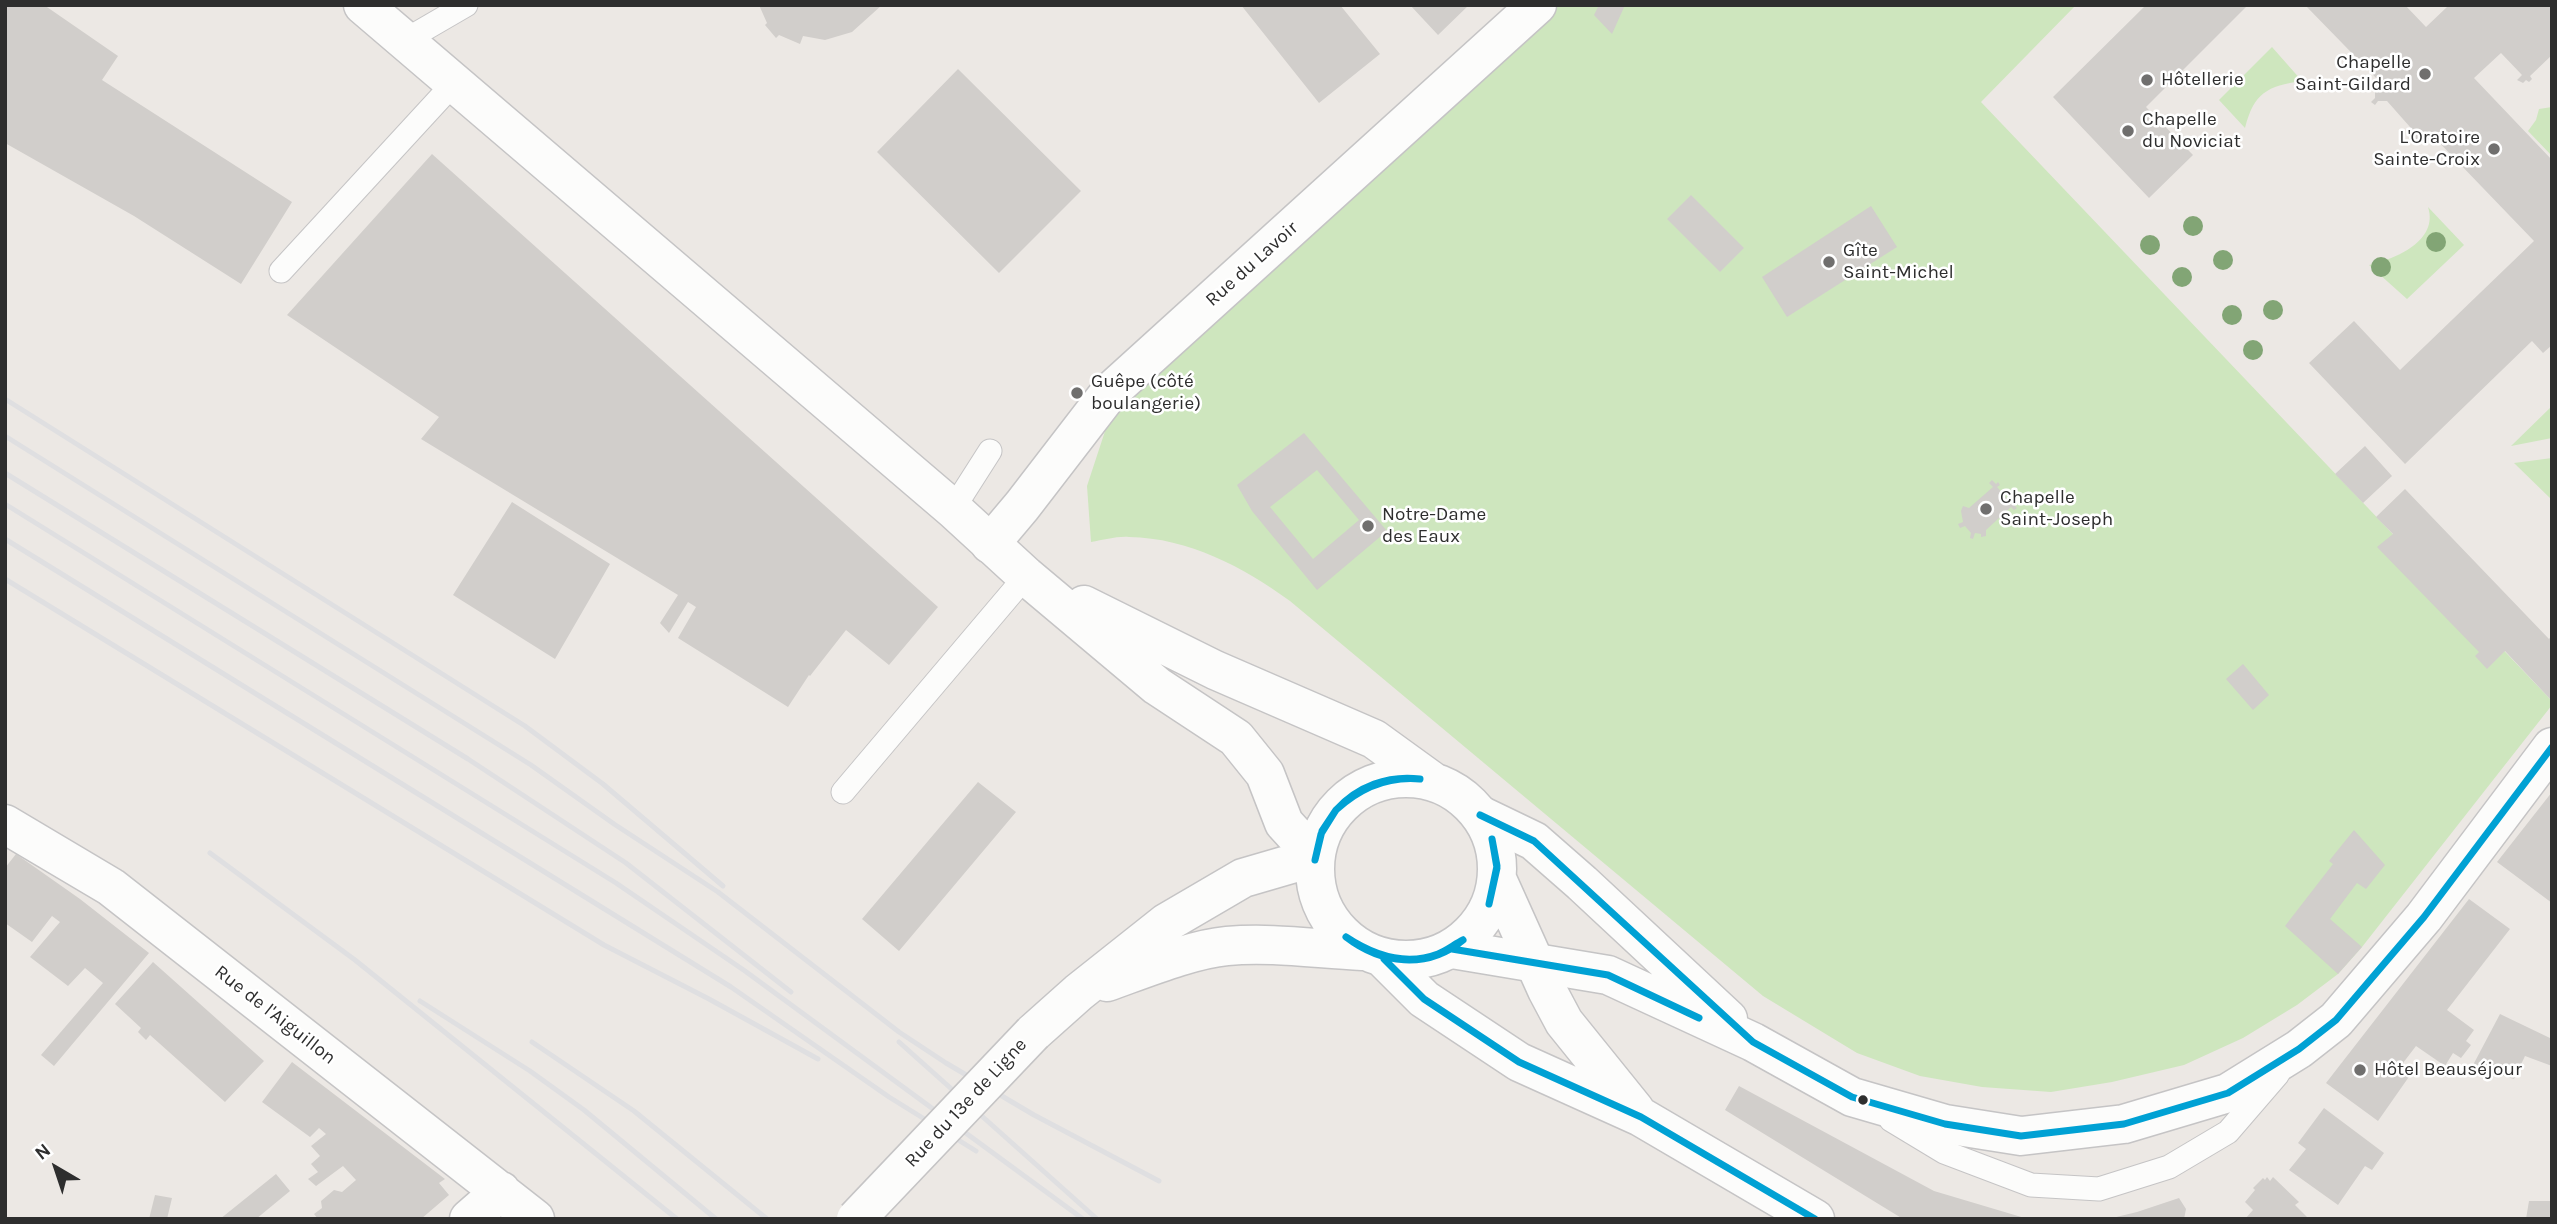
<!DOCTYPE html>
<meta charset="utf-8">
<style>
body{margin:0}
#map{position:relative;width:2557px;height:1224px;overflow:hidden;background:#ece8e4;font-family:Karla,sans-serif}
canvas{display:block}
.frame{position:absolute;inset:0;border:7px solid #2e2e2e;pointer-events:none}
.north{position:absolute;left:21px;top:1133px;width:70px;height:70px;-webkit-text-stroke:5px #fff;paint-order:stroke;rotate:321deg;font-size:19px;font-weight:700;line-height:28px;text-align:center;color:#2e2e2e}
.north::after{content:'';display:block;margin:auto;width:24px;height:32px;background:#2e2e2e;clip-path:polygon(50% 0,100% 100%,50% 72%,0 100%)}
</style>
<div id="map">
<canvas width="2557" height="1224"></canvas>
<div class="frame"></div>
<div class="north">N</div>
</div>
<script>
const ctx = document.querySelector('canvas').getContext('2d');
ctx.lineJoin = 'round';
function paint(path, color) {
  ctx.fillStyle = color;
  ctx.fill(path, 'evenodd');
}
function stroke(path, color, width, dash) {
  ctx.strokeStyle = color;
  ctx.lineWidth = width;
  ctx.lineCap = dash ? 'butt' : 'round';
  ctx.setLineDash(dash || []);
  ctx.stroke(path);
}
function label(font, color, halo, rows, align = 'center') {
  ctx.font = font + ' Karla,sans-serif';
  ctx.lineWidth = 5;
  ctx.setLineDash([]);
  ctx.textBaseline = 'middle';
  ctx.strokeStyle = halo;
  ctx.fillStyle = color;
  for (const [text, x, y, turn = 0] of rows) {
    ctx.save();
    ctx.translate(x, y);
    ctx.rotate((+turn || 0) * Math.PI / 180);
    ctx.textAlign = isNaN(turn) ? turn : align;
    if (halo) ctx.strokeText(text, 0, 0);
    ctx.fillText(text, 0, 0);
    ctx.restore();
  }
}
paint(new Path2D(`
 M1553,5H2076L1981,102L2552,701V705L2362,947L2338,974L2297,1005L2243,1038L2184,1065L2112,1082L2051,1092L1982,1087L1920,1076L1857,1053L1763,996L1290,601C1243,567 1189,538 1129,537C1117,536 1104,540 1091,542L1087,486L1109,419Z
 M2272,47L2302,81C2267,86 2254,93 2245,128L2219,100Z
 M2552,107V156L2528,131L2536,120L2539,109Z
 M2428,207L2464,245L2407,299L2369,265C2395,259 2439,241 2428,207Z
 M2552,406V438L2511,446Z
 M2552,458V500L2514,463Z`), '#cee6be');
paint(new Path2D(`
 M5,5H44L118,56L102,80L292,202L241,284L134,216L5,143Z
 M759,5H882L852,32L825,40L803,36L800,44L779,35L776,38L765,25L767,23Z
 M1241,5H1340L1380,54L1319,103Z
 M1410,5H1469L1438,35Z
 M1599,5H1625L1612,34L1594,15Z
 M2146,5H2248L2146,107L2193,155L2149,198L2053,97Z
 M2305,5H2405L2426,27L2447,7L2445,5H2552V55L2530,76L2532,79L2529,82L2526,80L2523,83L2517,80L2522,75L2501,53L2474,78L2552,160V345L2543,353L2532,341L2405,464L2309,363L2354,321L2400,370L2534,241L2431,134L2428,143L2416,139L2413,142L2409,139L2412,137L2410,127L2387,101H2378L2375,105L2371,102L2375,98V90L2373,86L2376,82L2378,86L2381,83Z
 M958,69L1081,191L999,273L877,152Z
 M432,154L938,607L889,665L846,630L810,676L809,675L788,707L678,638L696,607L688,602L669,633L660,623L678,595L421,439L439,417L287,315Z
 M1691,195L1744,248L1720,272L1667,219Z
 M1871,206L1897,247L1787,317L1762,277Z
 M1304,433L1387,531L1317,590L1252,511L1237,485ZM1317,470L1359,520L1313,559L1270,507Z
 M2365,446L2392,476L2363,503L2335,474Z
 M1992,480L1996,484L1998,482L2000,485L1997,487L2011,503L2014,500L2016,502L2014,505L2017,508L2014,510L2011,507L1986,530V536L1981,537V534L1975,533L1973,539L1970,538L1971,533L1965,526L1960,528L1958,524L1963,522L1961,511L1963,506L1969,508L1993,487L1989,483Z
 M2405,489L2549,639L2552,635V701L2505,651L2487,669L2475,656L2479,652L2377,547L2393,534L2376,517Z
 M512,502L610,564L555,659L453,595Z
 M2243,664L2269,695L2253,710L2226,679Z
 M978,782L1016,812L899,951L862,919Z
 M2552,792V903L2497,862Z
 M2354,830L2385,865L2366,889L2357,883L2330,919L2362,947L2338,974L2285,926L2333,864L2329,861Z
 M16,854L80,899L149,953L54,1066L41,1055L103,983L85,968L68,986L30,957L60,922L52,916L32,942L5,923V868Z
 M2469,899L2510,929L2447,1010L2474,1030L2466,1041L2471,1045L2461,1058L2453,1053L2445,1066L2416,1046L2403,1063L2413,1071L2378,1121L2326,1083Z
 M153,962L264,1061L225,1102L150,1035L146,1040L138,1032L141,1028L115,1004Z
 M2500,1014L2552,1039V1066L2525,1056L2514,1079L2472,1067Z
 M292,1062L445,1179L439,1183L449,1195L421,1219H318L314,1214L322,1208L321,1201L334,1190L342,1192L356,1180L343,1166L316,1186L308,1179L318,1172L311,1164L320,1156L311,1146L326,1134L319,1128L310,1137L262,1102Z
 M1739,1086L1934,1191L2028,1219H1903L1725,1110Z
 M2324,1108L2384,1153L2372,1170L2365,1166L2338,1205L2289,1170L2306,1149L2298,1143Z
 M276,1174L290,1191L256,1219H220Z
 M2267,1177L2270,1181L2273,1177L2299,1202L2295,1205L2309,1219H2245L2253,1210L2245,1202L2255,1190L2253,1188L2263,1178L2265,1180Z
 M155,1195L172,1198L167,1219H149Z
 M2179,1198L2186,1209L2184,1219H2108L2137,1212Z
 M2529,1201H2552V1219H2526Z`), '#d1cecb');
const service = new Path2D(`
 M404,41L466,5
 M281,271L454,83
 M953,509L990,451
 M843,792L1026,576
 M1891,1120L1944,1152L2031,1185L2099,1189L2169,1167L2228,1132L2278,1074`);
const minor = new Path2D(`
 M990,544L1022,506L1109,393L1537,5
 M5,824L111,887L535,1219
 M469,1219L501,1191`);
const tertiary = new Path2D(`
 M1480,815L1534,841L1582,883L1728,1019
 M1452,949L1608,975L1753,1042L1852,1097L1945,1124L2021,1136L2124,1124L2228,1093L2299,1049L2336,1020L2424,917L2552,747`);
const secondary = new Path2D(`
 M363,5L953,509L1026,576L1157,686L1236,738L1265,774L1284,823L1315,857L1243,878L1166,923L1079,992L1033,1033
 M1084,605L1215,670L1374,739L1432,781
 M1315 869a91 91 0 1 1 182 0a91 91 0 1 1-182 0Z
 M1497,879L1547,990L1564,1022L1635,1110
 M1384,959L1424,999L1519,1062L1641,1117L1815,1219
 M1107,982C1141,970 1192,949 1227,946C1272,942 1317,949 1362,951`);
stroke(service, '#c5c4c5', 25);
stroke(minor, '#c5c4c5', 41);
stroke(tertiary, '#c5c4c5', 41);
stroke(secondary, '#c5c4c5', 41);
stroke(service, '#fcfcfb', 23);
stroke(minor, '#fcfcfb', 38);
stroke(tertiary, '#fcfcfb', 38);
stroke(secondary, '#fcfcfb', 38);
stroke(new Path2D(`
 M5,399L525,726L603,784L723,886
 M5,436L531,765L614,824L718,892L899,1032L946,1063L1034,1115L1159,1181
 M5,473L468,759L626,863L791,992
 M5,504L616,883L745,971L1083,1219
 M5,539L731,987L889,1097L976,1151
 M5,579L604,945L709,999L818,1059
 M210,853L355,960L677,1219
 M420,1001L530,1071L584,1110L716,1219
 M532,1042L634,1111L767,1219
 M899,1042L1097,1219`), '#dfdfe1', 5);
const secondaryBridge = new Path2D(`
 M856,1219L1033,1033`);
stroke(secondaryBridge, '#c5c4c5', 41, []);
stroke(secondaryBridge, '#fcfcfb', 38);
stroke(new Path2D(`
 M1336,810C1358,786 1388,775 1420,779
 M1336,810C1360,788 1387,776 1420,779
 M1480,815L1534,841L1753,1042L1852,1097L1945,1124L2021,1136L2124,1124L2228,1093L2299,1049L2336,1020L2424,917L2552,747
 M1315,860L1322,831L1336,810
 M1315,860L1321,834L1336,810
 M1489,904L1497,866L1492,839
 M1489,904L1497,868L1492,839
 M1346,937C1373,955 1406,966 1438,954C1446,951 1455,944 1463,940
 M1346,937C1381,964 1427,970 1463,940
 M1452,949L1608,975L1699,1018
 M1384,959L1424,999L1519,1062L1641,1117L1815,1219`), '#00a1d4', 7);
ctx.fillStyle = '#82a575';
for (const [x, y] of [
 [2193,226],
 [2436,242],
 [2150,245],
 [2223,260],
 [2381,267],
 [2182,277],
 [2273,310],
 [2232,315],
 [2253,350]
]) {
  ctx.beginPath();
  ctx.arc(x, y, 10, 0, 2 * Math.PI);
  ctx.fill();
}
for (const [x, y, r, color] of [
 [2425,74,7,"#706f6e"],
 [2147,80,7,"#706f6e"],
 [2128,131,7,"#706f6e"],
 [2494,149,7,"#706f6e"],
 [1829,262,7,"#706f6e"],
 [1077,393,7,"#706f6e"],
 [1986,509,7,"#706f6e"],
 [1368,526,7,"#706f6e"],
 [2360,1070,7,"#706f6e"],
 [1863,1100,6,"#2e2e2e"]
]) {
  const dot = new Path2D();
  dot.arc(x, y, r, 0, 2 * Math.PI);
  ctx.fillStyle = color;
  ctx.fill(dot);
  stroke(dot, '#fff', 2.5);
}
label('19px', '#2e2e2e', '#fff', [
 ["Chapelle",2411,63,"right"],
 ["Saint-Gildard",2411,85,"right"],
 ["Hôtellerie",2161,80],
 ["Chapelle",2142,120],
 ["du Noviciat",2142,142],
 ["L'Oratoire",2480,138,"right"],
 ["Sainte-Croix",2480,160,"right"],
 ["Gîte",1843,251],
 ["Saint-Michel",1843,273],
 ["Guêpe (côté",1091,382],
 ["boulangerie)",1091,404],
 ["Chapelle",2000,498],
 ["Saint-Joseph",2000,520],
 ["Notre-Dame",1382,515],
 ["des Eaux",1382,537],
 ["Hôtel Beauséjour",2374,1070]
], 'left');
label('19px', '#2e2e2e', '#fff', [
 ["Rue du Lavoir",1252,264,-42],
 ["Rue de l'Aiguillon",275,1015,38],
 ["Rue du 13e de Ligne",966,1103,-47]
]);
</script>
